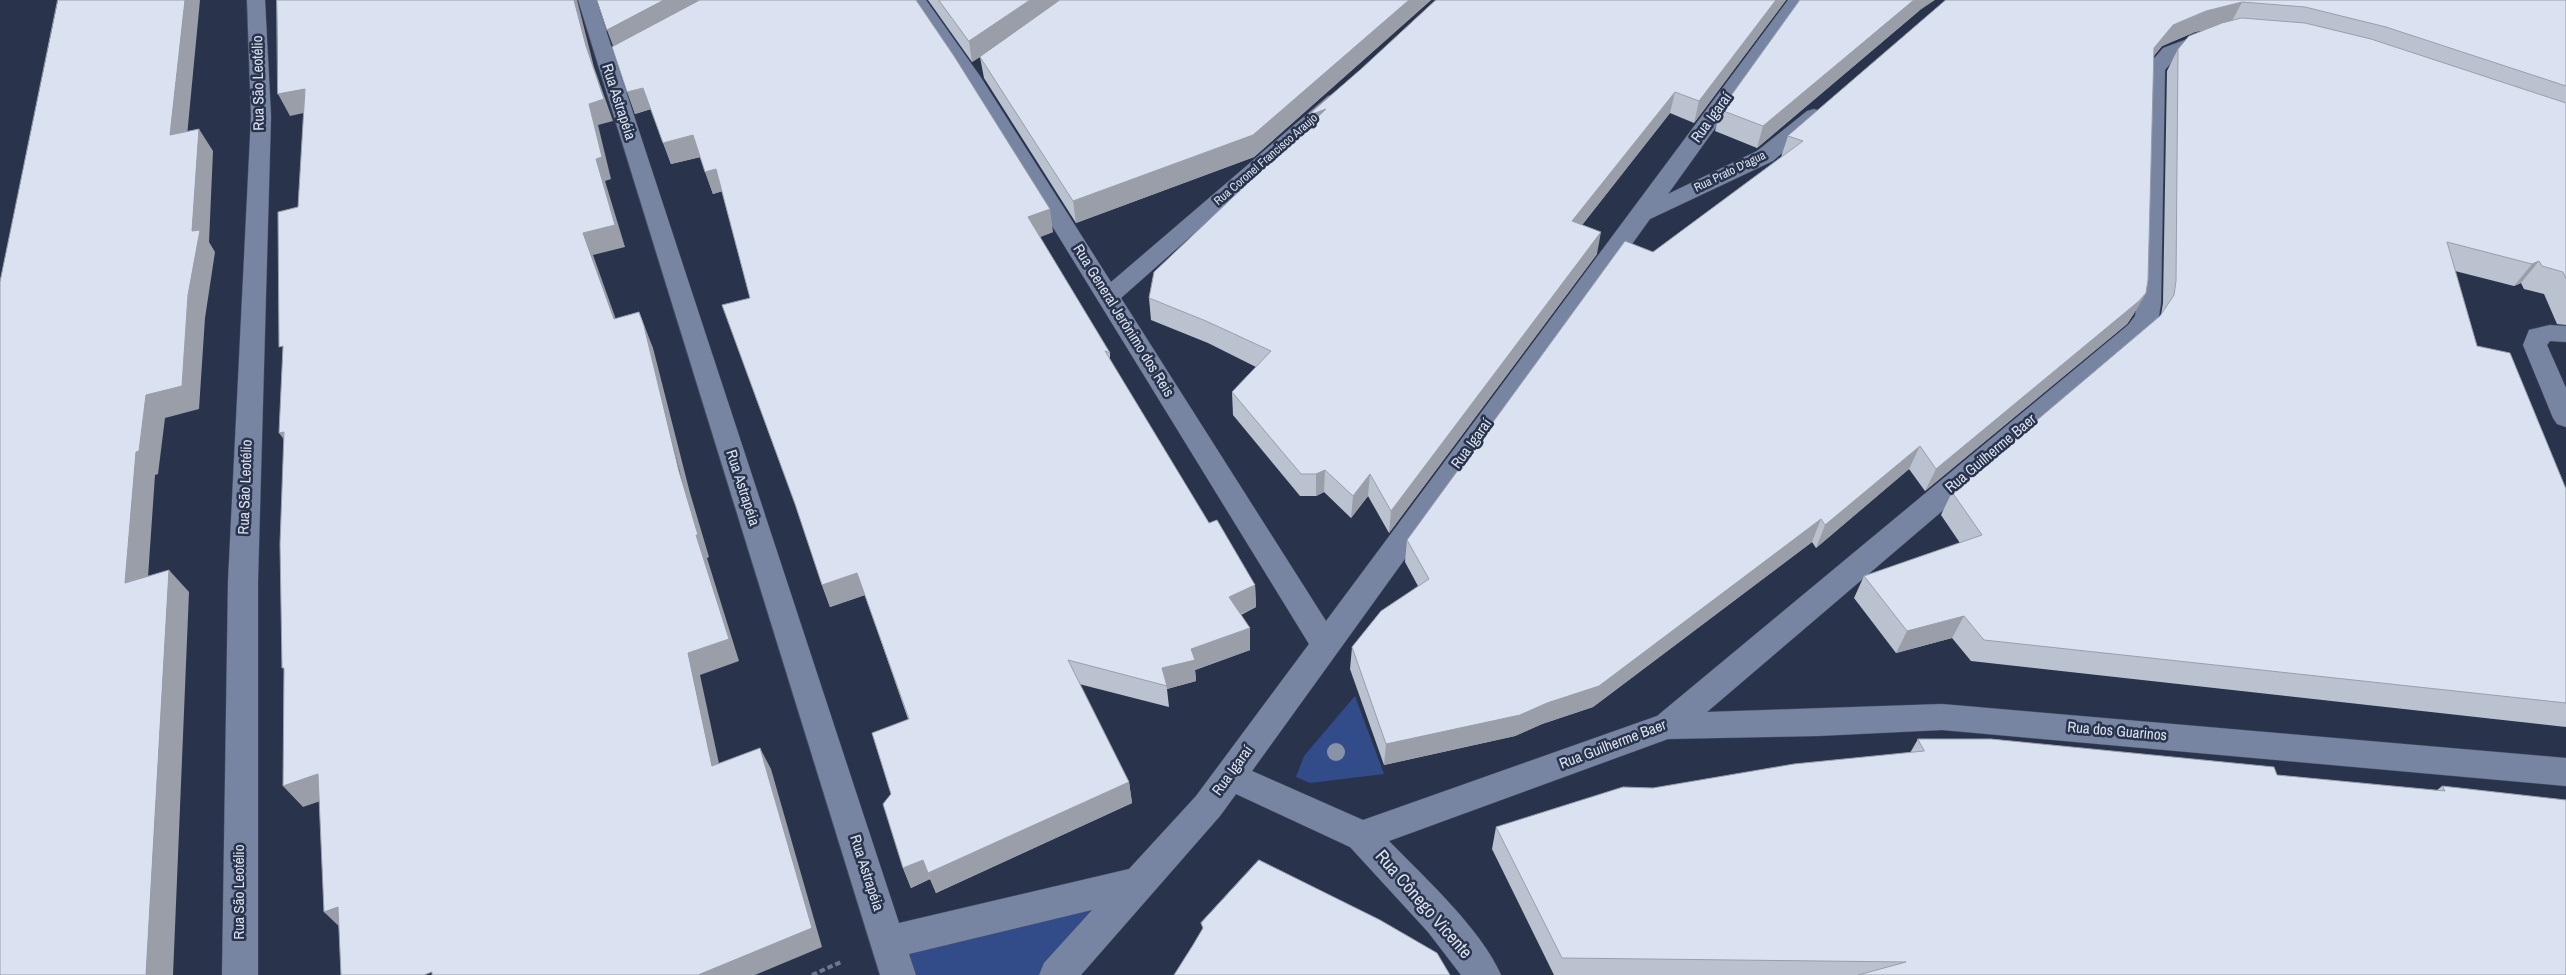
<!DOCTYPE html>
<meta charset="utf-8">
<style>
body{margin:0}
canvas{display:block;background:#29344c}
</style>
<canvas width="2566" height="975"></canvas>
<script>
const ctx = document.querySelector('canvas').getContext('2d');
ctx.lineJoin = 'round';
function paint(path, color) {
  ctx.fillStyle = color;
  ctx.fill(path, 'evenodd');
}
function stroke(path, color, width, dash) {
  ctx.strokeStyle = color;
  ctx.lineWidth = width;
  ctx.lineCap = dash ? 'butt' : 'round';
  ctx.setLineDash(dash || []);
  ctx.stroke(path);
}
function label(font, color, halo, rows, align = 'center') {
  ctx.font = font + ' "Archivo Narrow",sans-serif';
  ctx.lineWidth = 5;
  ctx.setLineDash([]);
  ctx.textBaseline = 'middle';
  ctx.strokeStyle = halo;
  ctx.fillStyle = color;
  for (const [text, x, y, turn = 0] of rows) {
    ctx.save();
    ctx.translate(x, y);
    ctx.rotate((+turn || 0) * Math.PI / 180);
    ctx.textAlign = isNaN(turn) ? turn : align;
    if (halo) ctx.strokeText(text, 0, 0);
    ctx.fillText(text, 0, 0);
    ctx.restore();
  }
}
paint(new Path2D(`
 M1355,696L1384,774L1310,783L1296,777L1304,756Z
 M1113,896L1044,975H909L901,948Z`), '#324b89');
const street = new Path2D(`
 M247,0H265L271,116L258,581V975H222L228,581L251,116Z
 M578,0H596L899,923L1129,869L1196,796L1309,644L960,76L908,0H926L980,76L1111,282L1328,96L1335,94L1342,96L1345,100L1121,298L1326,621L1788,0H1807L1668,194L1757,151L1807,111L1814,109L1821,111L1824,115L1821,119L1773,161L1650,219L1252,771L1363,820L1657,716L2128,325L2135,316L2137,303L2145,69L2163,48L2214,29L2221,31L2224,35L2221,39L2177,56L2165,70L2161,303L2159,316L2146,337L1707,712L1942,704L2566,758V786L1942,730L1818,736L1668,739L1389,841C1425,878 1481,929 1501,975H1461L1428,932L1350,847L1236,794L1220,816L1081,975H1039L1044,963L1092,910L909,954L916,975H880Z
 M2550,325L2566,326V342L2550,341L2547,345L2566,388V427L2557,424L2553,418L2523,345L2529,330Z`);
stroke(street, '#464f64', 1);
stroke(new Path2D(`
 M812,975L841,962`), '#6f798e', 4, [5.5, 3]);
paint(street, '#7885a2');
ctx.fillStyle = '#8993a8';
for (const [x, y] of [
 [1336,752]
]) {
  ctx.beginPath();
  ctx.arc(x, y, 9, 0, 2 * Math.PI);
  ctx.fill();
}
paint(new Path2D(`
 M928,0H1431L1254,157L1076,223L984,78L980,57L972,62Z
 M1786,0L1694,123L1670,113L1582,225L1597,254L1389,533L1368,496L1351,518L1324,492L1316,496H1300L1233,415L1232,392L1256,367L1208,343L1151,320L1149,298L1307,127V116L1360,70Z
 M1946,0H2566V325L2557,324L2544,294L2524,289L2521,283L2514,286L2455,271L2477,346L2566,489V727L1971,661L1952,638L1896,653L1854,598L1864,576L1960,543L1941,515L1952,492L2161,315L2163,303L2167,71L2178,49L2204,30L2195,32L2162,46L2153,57L2146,293L2133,315L2127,324L1925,491L1909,469L1816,548L1812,542L1593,707L1542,724L1515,736L1384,765L1350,669L1352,647L1418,586L1405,562L1407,540L1653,252L1781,157L1788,136Z
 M1920,10L1757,148L1715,131L1721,110Z
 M613,46L1053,232L1040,237L1110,353V360L1209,523L1255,585L1256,607L1241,615L1250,650L1195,670L1196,681L1167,689L1169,707L1079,684L1129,782L1132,803L936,893L930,879L911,888L903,868L891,794L908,719L865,595L830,607L822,585L750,298L722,191L713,194L700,157L671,164L651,109L635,114Z
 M1918,739L2436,791L2442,786L2566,975H1554L1492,849L1496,827L1653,788L1910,753Z`), '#bbc2cf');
paint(new Path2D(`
 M185,0H200L185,157L170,135Z
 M574,0H577L594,67L613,121L598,125L611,179L605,181L625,247L593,255L624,342L614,319L583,233L596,159L589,104L586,46Z
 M664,0H709L615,51L607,30Z
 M1030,0H1064L972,62L969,41Z
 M1409,0H1431L1254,157L1076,223L1073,201Z
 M1776,0H1786L1694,123L1699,101Z
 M1914,0H1935L1920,10L1757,148L1763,126Z
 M2242,2L2231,23L2195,32L2162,46L2143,69L2154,48L2173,25L2206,11Z
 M643,88L651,109L635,114L627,92Z
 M305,89L317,110L290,116L278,94Z
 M1675,92L1670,113L1568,243L1572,221Z
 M1326,109L1307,137V116Z
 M199,129L213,151L209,242L215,252L205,318L199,409L165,418L158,474L155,475L146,606L125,583L136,452L146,395L192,231Z
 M693,135L701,157L671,164L663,143Z
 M716,169L723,191L713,194L705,172Z
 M1050,209L1053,232L1032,240L1028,217Z
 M1601,232L1597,254L1389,533L1391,511Z
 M2539,261L2521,283L2514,286L2532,264Z
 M2146,293L2133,315L2127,324L1925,491L1936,469Z
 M639,312L653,348L690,493L709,557L707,558L739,661L700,675L724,787L712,766L688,653L696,535Z
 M284,432L296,455L279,433Z
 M1920,446L1909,469L1816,548L1825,525Z
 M1325,470L1324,492L1316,496V474Z
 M1370,474L1368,496L1351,518L1353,496Z
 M1821,519L1812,542L1593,707L1542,724L1515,736L1384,765L1386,744Z
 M169,570L189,592L173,975H146Z
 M857,573L865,595L830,607L822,585Z
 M1255,585L1256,607L1230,619L1229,597Z
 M1964,616L1952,638L1896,653L1907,631Z
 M1250,628V650L1195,670L1196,681L1167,689L1162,668L1191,649Z
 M760,748L771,769L822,947L755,975H698Z
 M318,774L338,795L303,807L283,786Z
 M1129,782L1132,803L936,893L928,873Z
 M923,860L930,879L911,888L903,868Z
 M338,907L345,932L324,912Z`), '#999ea9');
const building = new Path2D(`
 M58,0H185L170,135L199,129L192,231L200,230L188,295L182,386L146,395L139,451L136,452L125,583L169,570L146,975H0V282Z
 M277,0H574L586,46L604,99L589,104L602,157L596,159L615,225L583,233L614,319L639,312L644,326L679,471L698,535H696L729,639L688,653L712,766L760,748L812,928L698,975H432V972L424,975H341L338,907L324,912L318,774L283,786L284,668H282L280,544L284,432L279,433L283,346L279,347L278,212L298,207L305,89L278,94Z
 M597,0H664L607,30Z
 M700,0H916L954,56L1050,209L1028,217L1110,353L1105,351L1209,523L1217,520L1255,585L1229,597L1250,628L1191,649L1195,660L1162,668L1167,686L1068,660L1129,782L928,873L923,860L903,868L883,804L891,794L872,733L909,719L857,573L822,585L795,504L722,305L750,298L716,169L705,172L693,135L663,143L643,88L627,92L612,47Z
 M939,0H1030L969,41Z
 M1060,0H1409L1253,135L1073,201L980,57Z
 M1436,0H1776L1699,101L1675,92L1572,221L1601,232L1391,511L1370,474L1353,496L1325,470L1316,474H1301L1232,392L1271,351L1206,321L1149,298L1154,272L1326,109L1307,116L1360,70Z
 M1800,0H1914L1763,126L1721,110Z
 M1946,0H2566V86L2386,27L2305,7L2242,2L2206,11L2173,25L2154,48L2148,280L2146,293L2139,301L1936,469L1920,446L1825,525L1821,519L1599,686L1547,703L1520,715L1386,744L1352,647L1381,611L1429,579L1407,540L1625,241L1653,252L1803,141L1788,136Z
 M2242,18L2305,23L2371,39L2566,103V279L2563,272L2542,266L2539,261L2532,264L2447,242L2477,346L2510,353L2566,489V703L1984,640L1964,616L1907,631L1864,576L1982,535L1952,492L2160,316L2174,295L2176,281L2178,49L2189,36L2222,23Z
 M1918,739H1991L2274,767L2277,775L2445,791L2442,786L2566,800V975H1858L1906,962L1562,958L1496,827L1623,787L1653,788L1794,764L1924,751Z
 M1259,860L1380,920L1437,953L1450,975H1174L1193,945L1203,928L1201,923Z`);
paint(building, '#dae1f1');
stroke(building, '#999ea9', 1);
label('12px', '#dbe3f3', '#29344c', [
 ["Rua Coronel Francisco Araujo",1266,160,-41],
 ["Rua Prato D'agua",1730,172,-26]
]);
label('15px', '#dbe3f3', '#29344c', [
 ["Rua São Leotélio",259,83,-91],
 ["Rua Astrapéia",618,102,72],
 ["Rua Igaraí",1712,118,-54],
 ["Rua General Jerônimo dos Reis",1123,321,58],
 ["Rua Igaraí",1472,444,-54],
 ["Rua Guilherme Baer",1991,454,-40],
 ["Rua São Leotélio",246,487,-88],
 ["Rua Astrapéia",742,488,72],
 ["Rua dos Guarinos",2117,732,5],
 ["Rua Guilherme Baer",1613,745,-21],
 ["Rua Igaraí",1233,771,-54],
 ["Rua Astrapéia",866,873,72],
 ["Rua São Leotélio",240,892,-90]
]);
label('18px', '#dbe3f3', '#29344c', [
 ["Rua Cônego Vicente",1423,905,49]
]);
</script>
